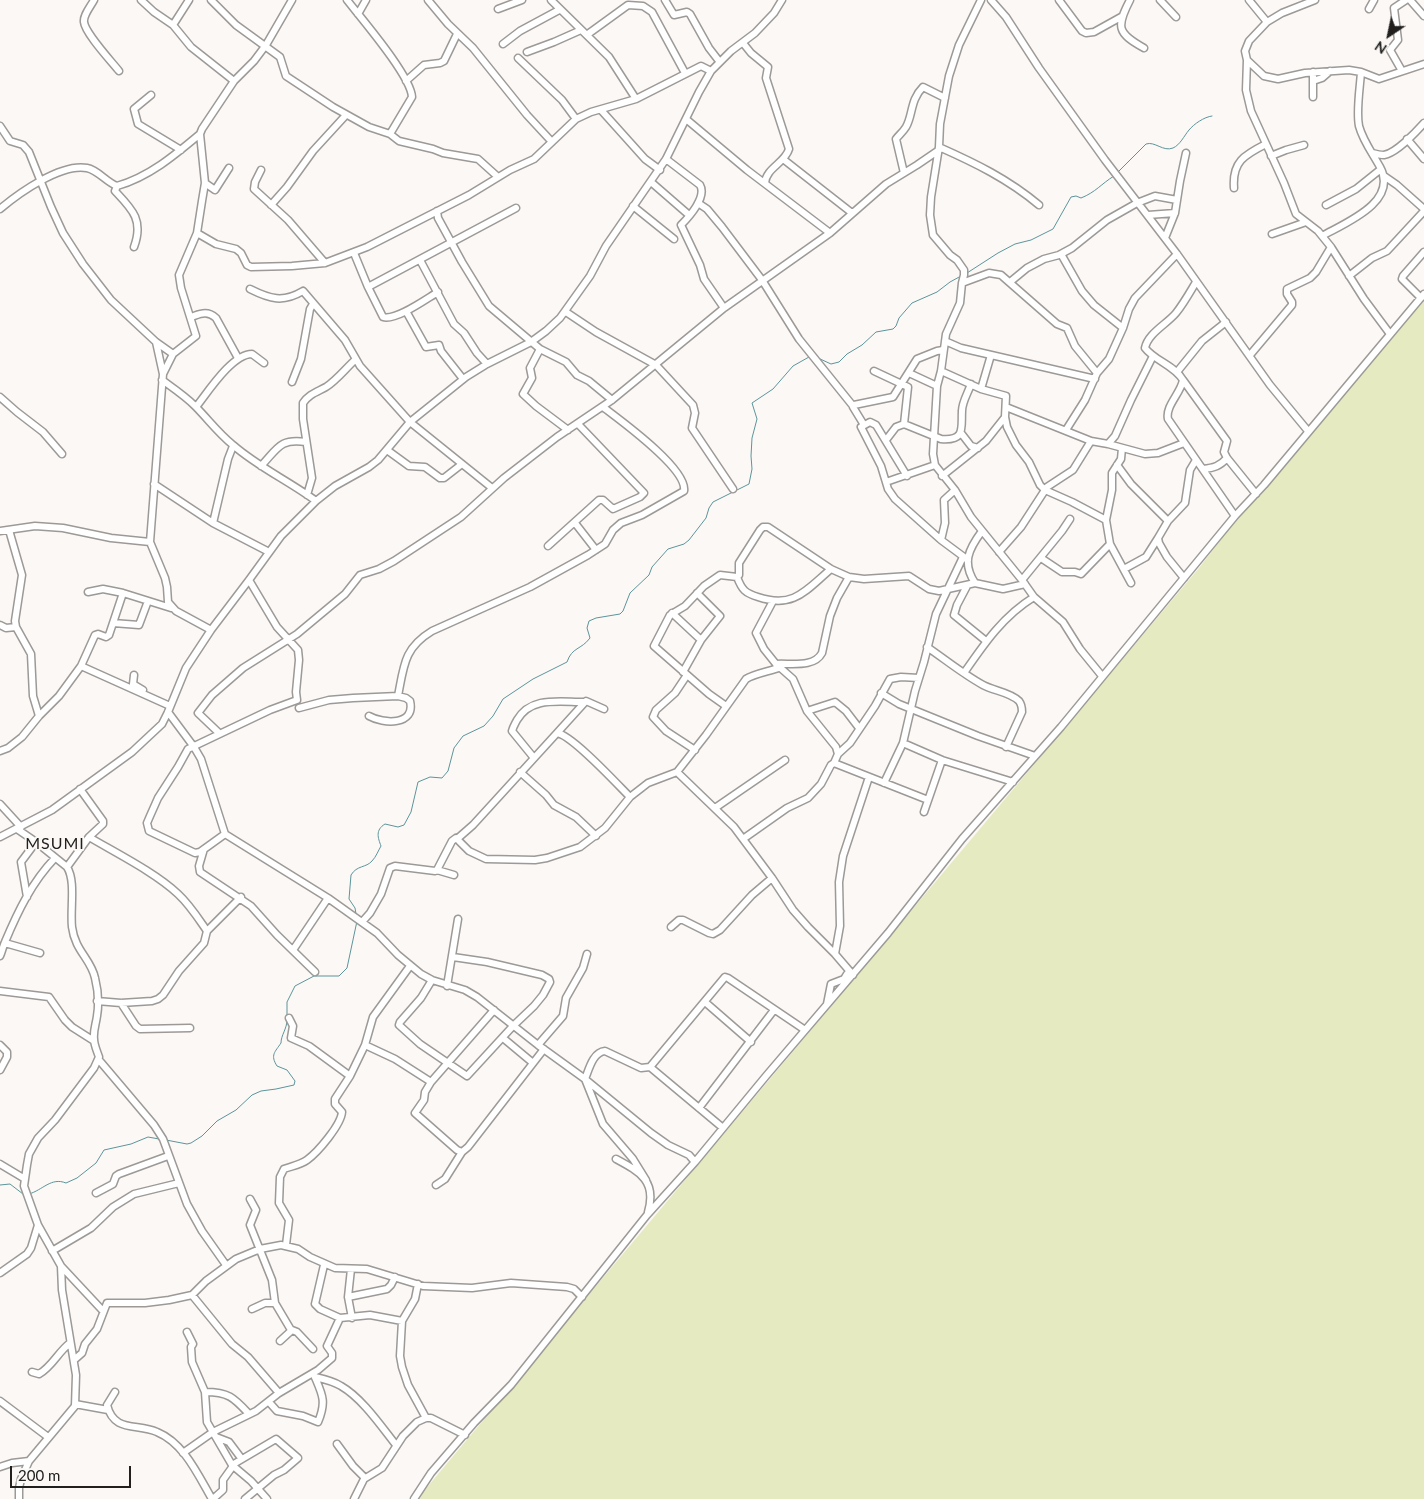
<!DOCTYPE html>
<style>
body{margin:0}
#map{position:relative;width:1424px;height:1499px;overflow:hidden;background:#fbf8f6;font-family:Lato,sans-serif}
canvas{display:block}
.north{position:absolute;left:1364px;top:10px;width:50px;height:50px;-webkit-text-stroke:4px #fbf8f6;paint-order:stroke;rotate:214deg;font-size:14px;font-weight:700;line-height:20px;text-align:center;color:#21201f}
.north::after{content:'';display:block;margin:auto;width:18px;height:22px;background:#21201f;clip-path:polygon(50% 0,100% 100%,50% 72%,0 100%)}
.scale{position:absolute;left:10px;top:1466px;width:121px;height:22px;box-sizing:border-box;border:2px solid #21201f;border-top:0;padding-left:6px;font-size:15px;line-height:18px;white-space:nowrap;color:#21201f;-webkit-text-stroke:4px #fbf8f6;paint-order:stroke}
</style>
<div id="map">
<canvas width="1424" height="1499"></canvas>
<div class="north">N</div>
<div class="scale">200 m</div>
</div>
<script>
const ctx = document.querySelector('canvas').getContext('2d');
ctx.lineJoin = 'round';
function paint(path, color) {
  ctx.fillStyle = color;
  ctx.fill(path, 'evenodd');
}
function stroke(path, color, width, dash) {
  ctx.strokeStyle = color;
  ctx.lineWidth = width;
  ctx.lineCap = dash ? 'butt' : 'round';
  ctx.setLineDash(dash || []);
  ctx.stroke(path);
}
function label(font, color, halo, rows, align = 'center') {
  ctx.font = font + ' Lato,sans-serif';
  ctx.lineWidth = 4;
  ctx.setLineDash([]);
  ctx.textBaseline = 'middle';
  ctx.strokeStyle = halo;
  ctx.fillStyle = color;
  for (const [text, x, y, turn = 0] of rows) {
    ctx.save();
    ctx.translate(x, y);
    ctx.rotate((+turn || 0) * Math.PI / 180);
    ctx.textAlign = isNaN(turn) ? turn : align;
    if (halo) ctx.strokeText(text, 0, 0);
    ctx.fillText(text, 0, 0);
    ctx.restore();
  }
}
paint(new Path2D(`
 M1424,298V1499H420L423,1492L1199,568L1225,534Z`), '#e5eac1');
stroke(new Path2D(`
 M1117,173L1146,144C1155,141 1163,152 1173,148C1180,145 1184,136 1189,130C1194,124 1204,117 1212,116
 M967,273L998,253L1015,244L1031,240L1053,229L1071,197L1076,196L1081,198C1096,192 1101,184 1114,176
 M818,358L831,364L839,362L847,354L862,345L876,332L893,329L896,326L899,318L912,303L937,292L950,282L961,276
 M356,914L355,908L349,899L351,875C357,865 366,868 372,861C376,857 378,851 381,846C378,838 375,830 385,824L398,827L404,825L411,812L418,782L430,777L442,778L448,771L454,748L463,736L484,726L493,716L503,699L533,679L567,662C572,647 581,650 590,638L587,628L589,621L596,618L620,614L623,611L630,593L649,575L652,567L668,549L684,544L689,540L706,518L709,508L713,502L749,484L752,469L751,456L752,438L757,419L752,403L773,389L793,366L809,357
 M287,1016V1002L295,986L314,976H339L347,968L357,921
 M166,1140L187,1144L191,1143L202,1136L217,1121L236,1110L252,1095L261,1091L276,1089L294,1085L295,1081L287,1070L277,1066C270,1055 275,1052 281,1043C281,1035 287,1029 287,1020
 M0,1185L10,1184L23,1194
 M29,1194C43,1190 51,1177 66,1183L77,1178L96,1163L104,1150L131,1144L148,1137L159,1139`), '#5c949a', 1);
const minor = new Path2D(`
 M94,0C91,6 83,15 84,22C85,33 111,61 119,71
 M141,0L154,12L173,25L191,47L234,81
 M211,0L236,25L280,57L286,76L333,107L369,127L390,134L399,141L433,149L443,153L478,159L498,177
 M347,0C361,18 411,76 412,97L390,134
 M428,0L448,24L473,48L527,115L552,142
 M551,0L609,57L636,99
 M665,0L674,15L687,12L690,14L709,48L719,61
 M981,0L959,45L949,76L940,124L939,147L931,197L930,215L933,235L950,255L957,260L964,270V275L962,283L960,303L946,334L941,371L937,386L933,454L935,465L955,490L971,517L1022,580L1034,597L1063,622L1080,649L1102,676
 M991,0L1006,17L1039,68L1105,160L1177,254L1270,385L1308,431
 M1059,0L1082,31L1086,33L1094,32L1121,17
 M1130,0C1116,27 1117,33 1144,48
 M1160,0L1176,17
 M1249,0L1267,22L1249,41L1245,51L1247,60L1264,76L1278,79L1305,73L1349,70L1361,72L1379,79L1424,64
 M1410,0L1424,16
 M498,9L522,0
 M1369,9L1374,0
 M358,14L366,0
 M1267,22L1282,13L1315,0
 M173,25L189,0
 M588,34L628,5L643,6L652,12L685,73
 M743,43L751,53L768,67L766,78L789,149C785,163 766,168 765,183
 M503,44L520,31L559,10
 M527,52L554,42L581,30
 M518,58L562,100L576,119
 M1247,60L1246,90L1251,111L1284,183L1296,214L1318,231L1331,247L1364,299L1390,334
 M1402,71L1390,50L1398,40L1394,8L1406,0
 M406,81L424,65L440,63L444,61L457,34
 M1313,81L1322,78L1330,71
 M151,95L134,109L138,124L181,150
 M1313,97V72
 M601,110L645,159L660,170
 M686,119L747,170L830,233
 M0,126L10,141L23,145L29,152L51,207L63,233L83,264L111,300L156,342L173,354
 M1407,139L1424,159
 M939,147C975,163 1008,179 1039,205
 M1372,153C1376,154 1380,155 1384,155C1396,153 1416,132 1424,123
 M1271,156L1286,150L1304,145
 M666,159L700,185C707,197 689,217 681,225L700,265L704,279L724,308
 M783,159L852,213
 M261,170L255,182L254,189L288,220L325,263
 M904,173L896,139C899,135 903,132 906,127C913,115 910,100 923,87L945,98
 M1384,176L1397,185L1424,209
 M651,182L689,215
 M205,183L215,190L229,168
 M117,186L115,191C132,209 144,220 134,247
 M1234,188C1232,162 1244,155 1266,144
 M698,203L707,209L722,227L762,280L799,339L853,406
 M271,205L287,187L313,151L346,115
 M1326,205L1356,189L1381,169
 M633,206L674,239
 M0,209C19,193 61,163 87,168C98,170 106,182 117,186C149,177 175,155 200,134
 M437,211L438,218L462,262L489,306L540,349L566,362L577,375L589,381L612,400
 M1148,215L1175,213
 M197,233L216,244L236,249L241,253L247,265L251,267L292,266L325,263L367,247L469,195L510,170L534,159L576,119L591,112L636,99L701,66L711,71
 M1272,234L1306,222
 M1322,236C1345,223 1399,202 1380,167C1373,154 1363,141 1359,126C1356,111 1360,88 1361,72
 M1165,238L1175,213L1180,181L1186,153
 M354,253L368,287L383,317C396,321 426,299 438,292
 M1061,254L1082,291L1094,305L1123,328
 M420,260L454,324L464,333L477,353L487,364
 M1349,276L1372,258L1387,251L1424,211
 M1010,282L1027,268L1044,259L1059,255L1072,248L1107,220L1137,203L1155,196L1177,200
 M1196,282C1190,292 1184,303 1176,313C1167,324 1148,333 1145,348C1155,361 1174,365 1183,380C1181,393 1165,406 1168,419L1235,516
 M962,283L989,273L1001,275L1057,324L1067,328L1075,346L1097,373L1085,400L1066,430
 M368,287L516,208
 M250,289C270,299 283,303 303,291L345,340L360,366L410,422L492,488
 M1421,298L1402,279L1403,276L1424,252
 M406,311L426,347L439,345L441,351L463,379
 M566,312L596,332L656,365L693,405L695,413L692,428L733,489
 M191,317C200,314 207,310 216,318L238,358
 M945,341L961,348L1095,379
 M156,342L163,374
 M540,349L530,368L532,378L523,394L536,406L568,430
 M1250,355L1292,305V302L1287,294V289L1310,278L1316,272L1331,247
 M874,371L908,387L904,424
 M941,371L981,389L1006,396L1005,417L1007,427L1016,445L1029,462L1040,485L1045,490L1072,502L1106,520
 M1177,372L1202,341L1226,322
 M909,373L937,386
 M1097,373L1109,359L1123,328L1129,309L1135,298L1177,254
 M162,380C173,388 185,396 195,406C208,419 218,433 233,445C258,467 289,481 316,501
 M1183,380L1227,441L1224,452L1227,458L1256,494
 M292,382L301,359L310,309L313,304
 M981,389L991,355
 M0,397L17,412L43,432L62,454
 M196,407C208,392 232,354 252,354L264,363
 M1006,407L1091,441L1108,444L1145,454L1158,453L1184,443
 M864,425L853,407L854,405L893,397L917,359L937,351L943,350
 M961,433L971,446L978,448
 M886,440L896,427L904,424L941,439C966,441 961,428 962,411C962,402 968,393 971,384
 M1108,444L1115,436L1131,400L1153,356
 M1122,448L1121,459L1112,473V490L1106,520L1110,544L1131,583
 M387,450L409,466L425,467L440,478H444L462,464
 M1117,465L1131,484L1168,521
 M261,466C278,448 280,438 306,442
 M1203,469C1214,468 1220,466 1227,458
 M907,476L876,425L870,422L861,427L881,466L888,489L895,499L941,540L968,560
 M942,476L986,441L1005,417
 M886,482L935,465
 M154,484L213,523L269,552
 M307,495L312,478L303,419V403C309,394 317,392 326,387C337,380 346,368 356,359
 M213,523L228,459L233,446
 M575,523L596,550
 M9,530L22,575L15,621L16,627L31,654L33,696L39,716
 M0,531L35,526L63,528L111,538L150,542
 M941,540L945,523L944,500L955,490
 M548,546L599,500H603L613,509L640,497L644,493L578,424
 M999,552L1021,527L1047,487L1073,470L1091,441
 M1041,558L1062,572H1075L1081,574L1110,544
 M1124,569L1146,557L1158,538
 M737,577C742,590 745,593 758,597C794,609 806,590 831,569
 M1184,578L1167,557L1159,543L1158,538L1168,521L1185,503L1190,470L1196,460
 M1022,580L1062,531L1070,519
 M975,583C962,563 968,550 982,531
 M967,586L957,605L954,615L986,641
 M88,592L103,589L123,593L171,608
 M773,601L756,633L764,649L776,664L793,679L807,711L836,747L838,754L834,763
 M672,613L701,640
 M113,623L139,625L148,601
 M0,625L6,628L16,627
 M211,630L176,611L168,602L167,587L165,578L150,542L163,374L173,354L196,336L181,288L179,275L197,233L202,201L205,183L200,134L202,129L234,81L254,61L266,45L292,0
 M927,647C946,660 963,674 983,685C994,691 1010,692 1019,701C1022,705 1022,708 1022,712L1006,747
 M776,664C791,663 814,668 822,653L830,616L837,598L849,577
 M81,666L95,635L98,634L106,637L109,635L123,593
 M683,672L701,640L720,616L697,593
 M964,673C984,644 1003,616 1034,597
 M134,675L133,684L143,690
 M687,675L675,693L656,710L653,717L666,731L695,750
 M881,693L899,704L978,736L1035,756
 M398,696C404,665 404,648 432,631L530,587L588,555L605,544L613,530L621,523L642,515L684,491C688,469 620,420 603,407
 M726,706L709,694L654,646L670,615L685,606L704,586L720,575L737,577L739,575V563L760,530L763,527H768L831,569L849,577L864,579L909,576L929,589L939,591L975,583L1003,589L1025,584
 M299,708L329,700L353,698L398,696L406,698L410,701C416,726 383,724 369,716
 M807,711L835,702L846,711L859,728
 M168,712L194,747L201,759L225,834L328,898L377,933L398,955L421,974L432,980L465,990L477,997L538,1045L585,1079L651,1133L668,1145L689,1155L695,1162
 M219,733L198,713L212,695L243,668L297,634L345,594L360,575L379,569L394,561L461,517L504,478L557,437L612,400L724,308L830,233L886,184L917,165L939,150
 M557,733L586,701L604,709
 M903,743L942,760L924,812
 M0,751L8,748L22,737L39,716L59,696L81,666L170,706
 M838,754L850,743L875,706L890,679L901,677L919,678
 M534,758L512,731C513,727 515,724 517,720C531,696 559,702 584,702
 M942,760L1013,782
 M520,772L546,795L554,805L576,817L596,836
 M677,772L734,827L772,878L793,910L808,927L835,954L853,975
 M884,783L903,743L915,691L924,662L936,614L963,557
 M0,804L21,827
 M715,808L785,760
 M17,829L36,842L67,867C76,881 70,909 72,927C75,951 91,959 95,978C98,990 99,1004 97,1016C96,1024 93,1031 94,1039C94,1045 97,1051 99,1057L94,1068L55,1120L38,1138L29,1154L27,1165L24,1186L38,1225L61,1266L62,1290L76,1375L75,1406L29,1461L21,1479L19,1488V1499
 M225,834L200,852L195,853L149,831L147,823L150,816L158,798L178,767L188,749L270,710L297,700L296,692L299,660L298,650L277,627L249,580
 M0,837L52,810L132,752L162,724L168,712L186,668L211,630L249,580L281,536L316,501L335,486L369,467L378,460L410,422L466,377L487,364L531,342L546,331L560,318L590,276L606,246L666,159L699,92L711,71L731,51L755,33L774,13L782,0
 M89,837C116,853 156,873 178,894C190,905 198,918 207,931L204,943L179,971L163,995L158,999L152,1001L121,1003L97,1001
 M457,839L473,825L557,733C572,735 617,784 630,797
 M743,839L787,808L808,798L821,784L831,765L834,763L928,800
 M204,849L199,866L200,872L251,906L277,935L315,972
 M67,867L89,837L103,824V821L80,789
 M437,870L454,875
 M27,897L21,862L36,842
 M362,922L370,913L381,894L390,868L395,866L435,871L437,870L452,841L456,838L469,851L486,859L535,860L547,858L580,847L605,828L630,797L648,783L677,772L706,735L746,679C753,674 771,671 781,667
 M671,927L679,920H683L709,933L713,934L720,930L752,895L772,878
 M207,931L241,897
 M5,943L40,953
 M293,950L328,898
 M835,954L840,926L839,882L843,856L869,777
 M0,956C2,952 3,946 5,942C18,911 32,882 55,858
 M432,980L421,998L400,1022L399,1025L420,1044L467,1076L513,1026L534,1006L543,995L550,982L549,979L542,975L487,962L453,957
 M447,986L458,919
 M0,991L49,997L65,1020L72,1027L94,1041
 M705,1002L751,1042
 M121,1003L136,1026L140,1029L190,1028
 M827,1004L831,984L844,979L847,974
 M494,1010L431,1082L425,1092L424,1100L415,1113L457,1150L462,1152L468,1147L544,1049
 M289,1018L293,1026L291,1038L309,1046L350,1076
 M503,1038L533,1063
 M0,1045L7,1052V1057L0,1070
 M365,1045L395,1059L431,1082
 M538,1045L563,1016L566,998L583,968L587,954
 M99,1060L154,1125L163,1139L187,1204L202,1231L226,1265
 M650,1067L723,1128
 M699,1108L774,1010
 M616,1159C640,1172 657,1181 648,1212
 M0,1164L25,1179
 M646,1180L633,1159L603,1124L585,1079C589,1069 593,1052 605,1051L641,1068L650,1067L725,977L728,978L805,1030
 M436,1185L445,1179L462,1152
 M96,1193L113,1184L116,1176L119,1174L168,1156
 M250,1199L256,1210L250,1225L272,1280L275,1303L291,1330
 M286,1245L289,1220L279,1203L280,1177L284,1169C292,1166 300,1165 307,1160C318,1152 341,1125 342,1112L335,1104V1099L350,1076L365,1045L373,1017L410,966
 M52,1251L91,1228L113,1207L134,1194L179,1183
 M61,1266L103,1311
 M351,1269L348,1297L352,1318
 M0,1273L27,1254L31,1248L38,1225
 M418,1284L415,1299L402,1321L400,1356L402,1367L408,1385L426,1418
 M192,1295L232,1344L248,1357L279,1393
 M348,1297L387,1289L391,1285L395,1277
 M252,1309L265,1303H275
 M340,1318L370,1315L402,1321
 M187,1332L193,1344L191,1347L192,1362L205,1392L207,1422L232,1465L251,1481L267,1499
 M280,1341L292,1330L297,1332L313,1349
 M74,1360L82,1353L85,1344L97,1329L107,1303H145L169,1300L192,1295L206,1281L236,1259L260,1249L281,1245L298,1249L310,1257L335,1268L367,1269L423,1286L472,1288L511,1283L567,1287L574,1289L582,1297
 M32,1372L39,1374C52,1367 58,1352 70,1343
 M315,1377C324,1379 333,1381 341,1386C362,1398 381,1426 396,1445
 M115,1392L107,1405C114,1433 137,1423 157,1432C184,1443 198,1475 212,1499
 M205,1392C229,1392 234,1398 249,1414
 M0,1401L48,1437
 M269,1402L277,1411L303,1416L318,1422C327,1401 322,1394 314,1375
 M75,1404L108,1410
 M216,1437L229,1442L241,1458
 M337,1444L353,1466L365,1478
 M183,1453L213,1432L256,1411L279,1393L318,1370L332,1358V1353L327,1346L340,1318L320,1309L315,1304L324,1265
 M232,1465L276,1439L298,1458L284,1470L274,1475L245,1499
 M0,1467L12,1463L29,1461
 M213,1499L223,1490V1480L233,1466
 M354,1499L364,1479L382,1468L403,1436L417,1422L426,1418H431L465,1435
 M414,1499L431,1473L474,1423L511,1385L647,1215L695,1162L766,1076L888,933L962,839L1061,727L1235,516L1264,485L1424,294`);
stroke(minor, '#9c9997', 9);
stroke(minor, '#fff', 6);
ctx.letterSpacing = '1px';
label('16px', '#21201f', '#fbf8f6', [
 ["MSUMI",55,844]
]);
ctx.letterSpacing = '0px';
</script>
